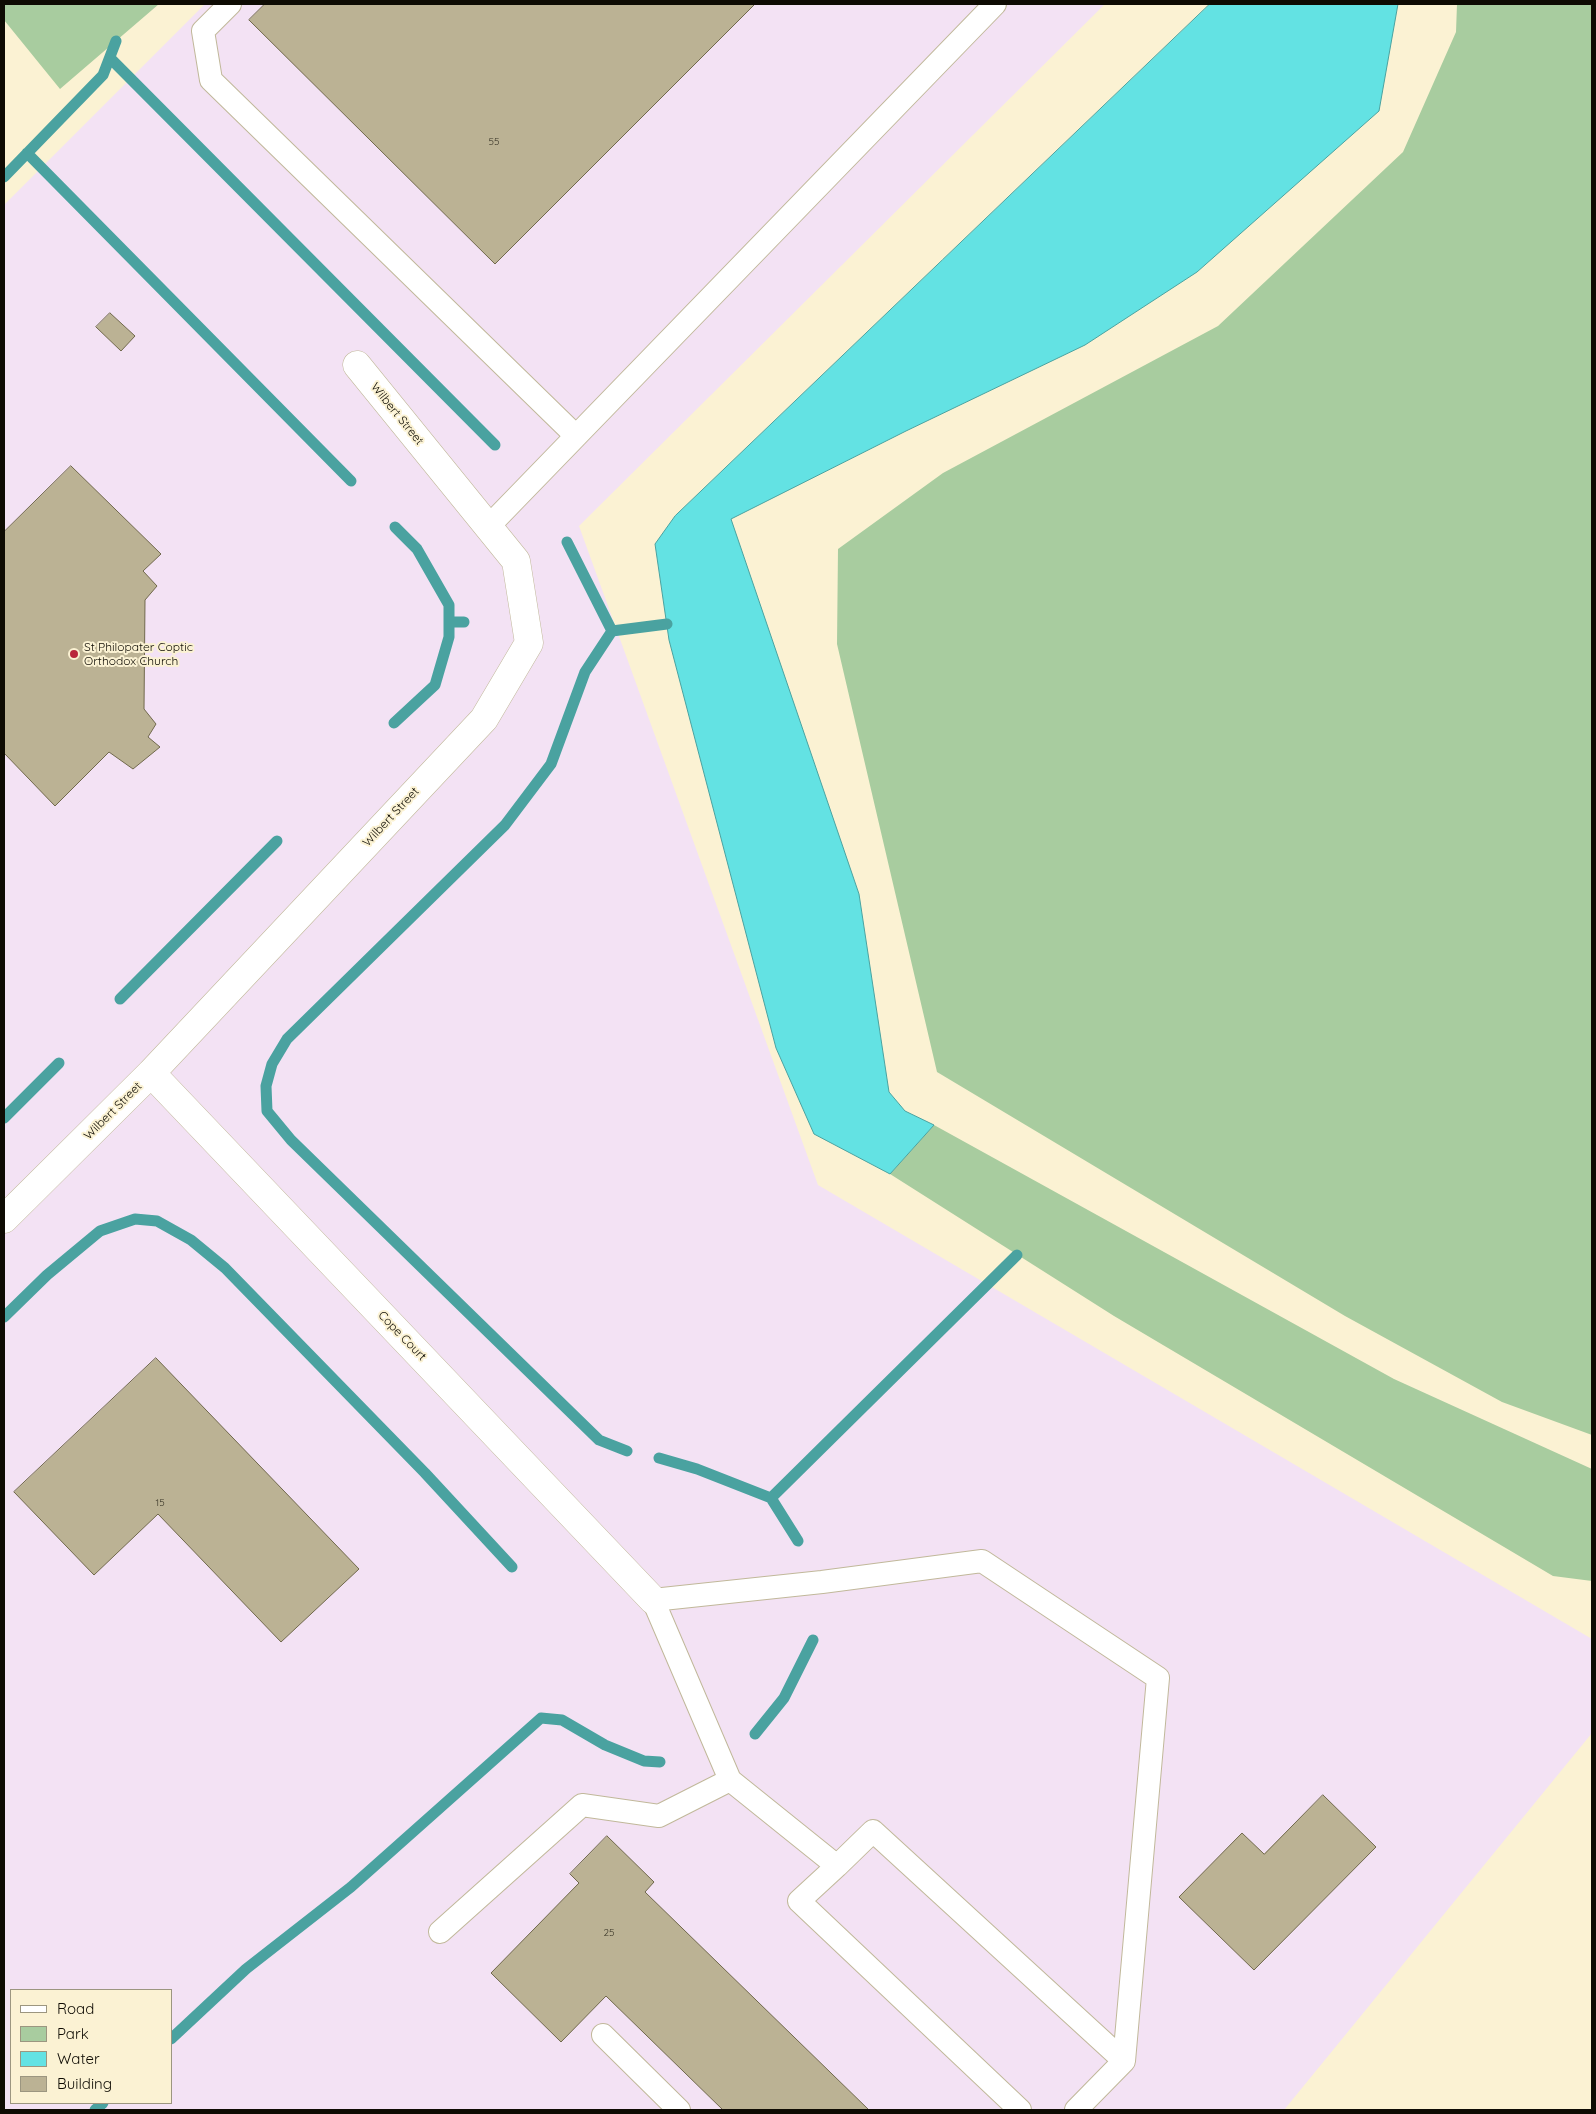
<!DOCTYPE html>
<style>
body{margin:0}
#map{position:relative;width:1596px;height:2114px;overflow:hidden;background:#fbf2d3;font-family:Quicksand,sans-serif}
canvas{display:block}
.frame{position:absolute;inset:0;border:5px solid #0e0b03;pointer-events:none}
.legend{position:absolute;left:10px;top:1989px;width:162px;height:115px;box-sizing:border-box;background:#fbf2d3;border:1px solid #9c9680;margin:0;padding:6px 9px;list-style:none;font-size:15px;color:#0e0b03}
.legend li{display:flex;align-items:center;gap:10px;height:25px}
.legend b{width:25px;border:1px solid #9c9680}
</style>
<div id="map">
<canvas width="1596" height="2114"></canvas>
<div class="frame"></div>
<ul class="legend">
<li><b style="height:6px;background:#fff"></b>Road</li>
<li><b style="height:14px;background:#a8cc9f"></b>Park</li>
<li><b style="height:14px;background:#63e2e3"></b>Water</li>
<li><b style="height:14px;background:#bbb294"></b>Building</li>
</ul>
</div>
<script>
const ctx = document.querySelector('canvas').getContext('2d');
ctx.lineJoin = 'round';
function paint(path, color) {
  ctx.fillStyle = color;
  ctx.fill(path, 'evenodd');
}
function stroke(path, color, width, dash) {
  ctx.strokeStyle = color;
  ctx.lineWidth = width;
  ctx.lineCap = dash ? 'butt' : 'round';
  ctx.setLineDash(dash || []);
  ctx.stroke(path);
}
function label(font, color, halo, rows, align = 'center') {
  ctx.font = font + ' Quicksand,sans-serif';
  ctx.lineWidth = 4;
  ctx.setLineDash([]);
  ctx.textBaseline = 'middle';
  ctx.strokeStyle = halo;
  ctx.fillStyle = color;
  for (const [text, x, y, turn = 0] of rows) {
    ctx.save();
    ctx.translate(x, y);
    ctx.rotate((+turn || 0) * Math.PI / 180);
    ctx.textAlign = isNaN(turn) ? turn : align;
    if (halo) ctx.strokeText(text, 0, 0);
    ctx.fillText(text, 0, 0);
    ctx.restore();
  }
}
paint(new Path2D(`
 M205,4H1105L579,526L818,1185L1592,1639V1733L1284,2110H4V205ZM11,1990H171V2103H11Z`), '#f3e2f4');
paint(new Path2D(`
 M4,4H159L60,89L4,20Z
 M1457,4H1592V1435L1502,1402L1345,1316L937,1072L837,644L838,549L943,473L1218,326L1403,152L1456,32Z
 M934,1125L1394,1379L1592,1469V1581L1553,1576L1114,1316L890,1174Z`), '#a8cc9f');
const water = new Path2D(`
 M1210,4H1398L1379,111L1197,272L1085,345L906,431L731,519L859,894L889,1092L905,1111L934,1125L890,1174L814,1134L776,1048L669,640L655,544L675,516Z`);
paint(water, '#63e2e3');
stroke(water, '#4aa2a0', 1);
stroke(new Path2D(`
 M110,58L495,445
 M27,153L351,481
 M4,177L103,75L116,41
 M567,542L612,631L585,672L551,764L505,825L287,1039L272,1064L266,1086L267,1111L291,1140L599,1440L627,1451
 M449,622H464
 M612,631L667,624
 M394,723L435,685L449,637V605L417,549L395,527
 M120,999L277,841
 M4,1118L59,1063
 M4,1317L47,1275L100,1231L135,1219L157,1221L191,1240L225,1268L425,1473L512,1567
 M659,1458L697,1469L771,1498L798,1541
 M771,1498L1017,1255
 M755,1734L784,1698L813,1640
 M171,2039L246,1969L351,1887L541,1718L562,1720L605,1745L644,1761L660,1762
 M95,2110L103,2103`), '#4aa2a0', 11);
const building = new Path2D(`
 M265,4H755L495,264L249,20Z
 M110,313L135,336L121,351L96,327Z
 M71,466L161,554L143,571L157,586L145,600L144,709L156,724L148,737L160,747L133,769L109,752L55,806L4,753V532Z
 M156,1358L359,1569L281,1642L158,1514L94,1575L14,1492Z
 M1323,1795L1376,1847L1254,1970L1179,1897L1242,1833L1264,1854Z
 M607,1836L654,1882L645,1892L869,2110H723L606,1996L561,2042L491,1973L579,1883L570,1874Z`);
paint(building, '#bbb294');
stroke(building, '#71694d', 1);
const lane = new Path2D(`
 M230,4L203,31L211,80L576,436
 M488,527L995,4
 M730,1780L837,1866L873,1831L1124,2061
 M837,1866L799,1901L1020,2110
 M440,1932L582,1805L659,1816L730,1780L653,1600L822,1582L982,1561L1158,1678L1124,2061L1076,2110
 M603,2035L679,2110`);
const street = new Path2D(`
 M151,1073L653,1600
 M4,1219L151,1073L484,719L529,643L516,561L357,365`);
stroke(lane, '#c1b89a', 24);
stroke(street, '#c1b89a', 29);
stroke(lane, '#fff', 22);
stroke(street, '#fff', 28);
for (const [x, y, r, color] of [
 [74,654,5,"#b9273c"]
]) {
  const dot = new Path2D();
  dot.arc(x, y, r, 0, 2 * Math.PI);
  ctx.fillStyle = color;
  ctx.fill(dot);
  stroke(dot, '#fbf2d3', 2);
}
label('10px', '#393527', null, [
 ["55",494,142],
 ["15",160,1503],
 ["25",609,1933]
]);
label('12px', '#0e0b03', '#fbf2d3', [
 ["Wilbert Street",397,414,51],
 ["Wilbert Street",391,817,-47],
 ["Wilbert Street",113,1111,-45],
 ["Cope Court",402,1336,46]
]);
label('12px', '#0e0b03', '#fbf2d3', [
 ["St Philopater Coptic",84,647],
 ["Orthodox Church",84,661]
], 'left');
</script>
